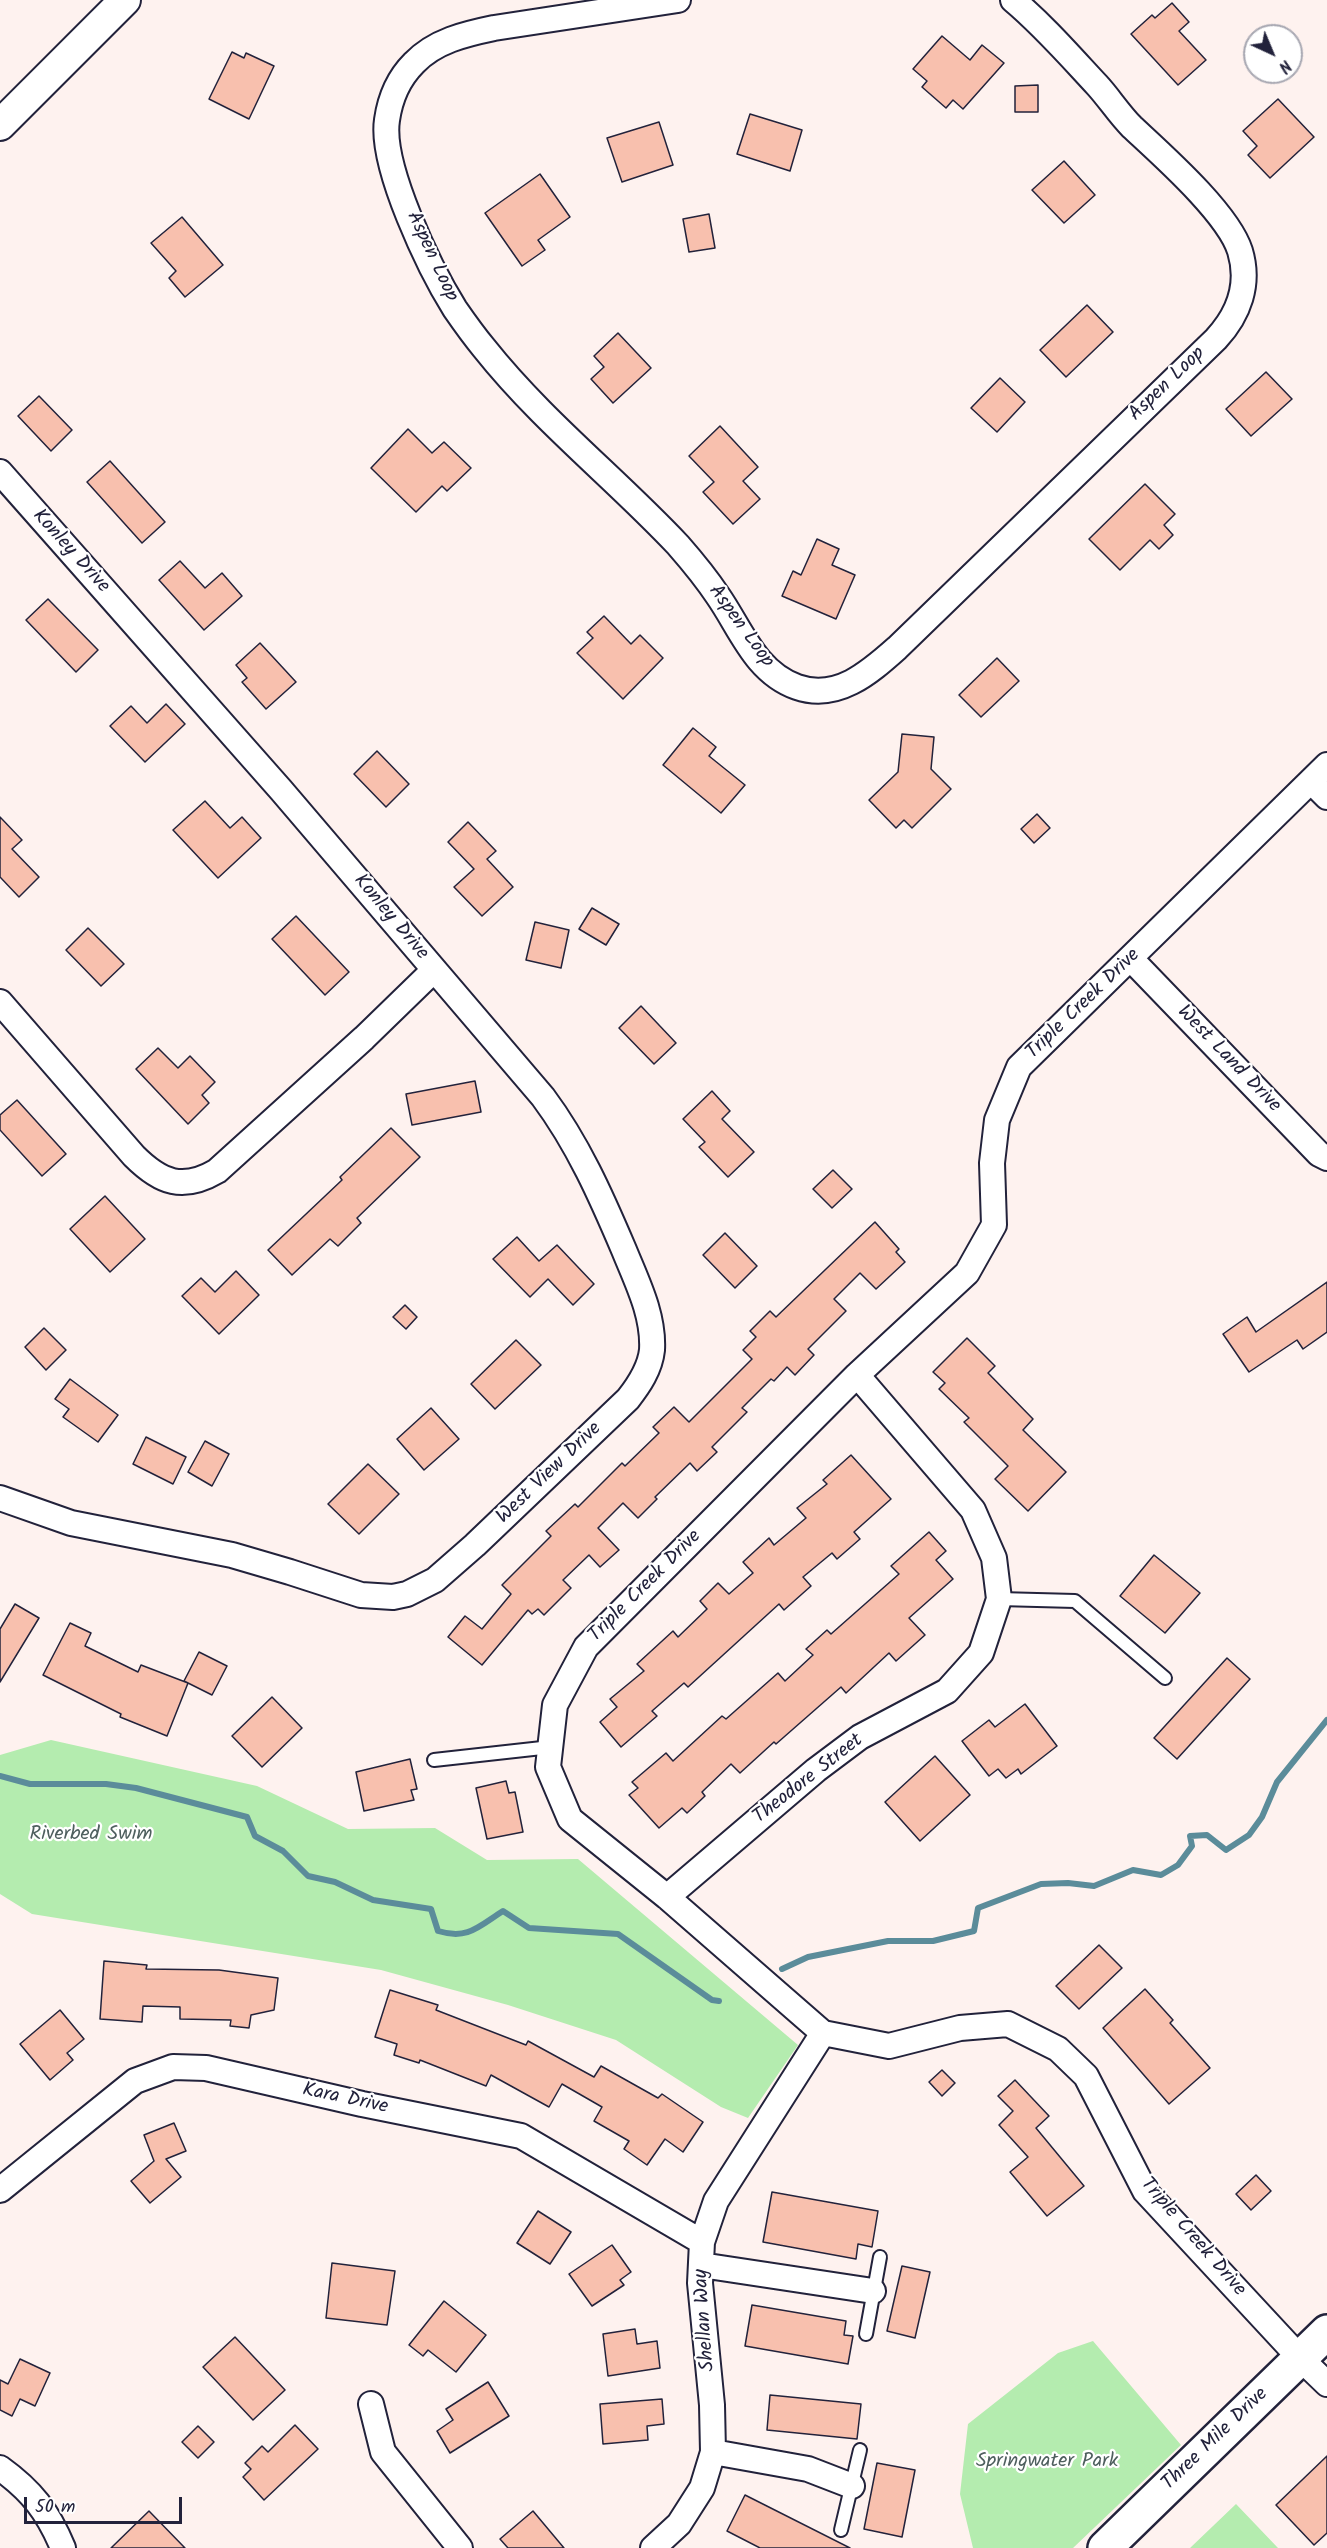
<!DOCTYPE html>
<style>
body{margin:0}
#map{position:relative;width:1327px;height:2548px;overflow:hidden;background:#fef2ef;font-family:Kalam,sans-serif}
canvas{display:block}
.north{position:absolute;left:1243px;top:24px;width:60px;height:60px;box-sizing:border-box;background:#fff;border:2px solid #a7a7b1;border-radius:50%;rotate:136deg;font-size:16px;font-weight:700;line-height:24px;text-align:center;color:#22223b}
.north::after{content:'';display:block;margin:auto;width:21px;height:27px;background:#22223b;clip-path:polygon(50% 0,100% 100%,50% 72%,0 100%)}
.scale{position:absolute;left:24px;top:2497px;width:158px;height:27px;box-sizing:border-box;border:3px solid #22223b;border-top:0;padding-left:8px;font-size:18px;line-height:21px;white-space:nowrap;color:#22223b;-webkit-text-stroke:4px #fff;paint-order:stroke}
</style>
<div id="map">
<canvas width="1327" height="2548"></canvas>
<div class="north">N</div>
<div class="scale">50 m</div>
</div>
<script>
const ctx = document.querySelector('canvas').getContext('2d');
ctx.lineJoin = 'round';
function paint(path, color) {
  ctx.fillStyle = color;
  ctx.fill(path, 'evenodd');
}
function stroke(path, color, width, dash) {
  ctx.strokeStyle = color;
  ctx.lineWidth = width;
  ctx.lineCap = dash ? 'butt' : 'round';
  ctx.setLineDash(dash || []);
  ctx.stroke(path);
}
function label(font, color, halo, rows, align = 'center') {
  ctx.font = font + ' Kalam,sans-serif';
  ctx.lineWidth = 4.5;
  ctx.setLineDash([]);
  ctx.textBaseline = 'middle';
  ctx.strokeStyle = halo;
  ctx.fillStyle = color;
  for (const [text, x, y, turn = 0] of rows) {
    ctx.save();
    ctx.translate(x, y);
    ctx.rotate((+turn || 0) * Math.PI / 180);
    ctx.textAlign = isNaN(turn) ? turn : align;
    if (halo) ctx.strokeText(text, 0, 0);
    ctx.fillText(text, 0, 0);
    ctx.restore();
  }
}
paint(new Path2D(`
 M51,1740L257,1786L348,1829L435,1828L487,1860L578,1859L798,2045L748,2118L721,2107L616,2040L508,2005L381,1970L32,1914L0,1894V1755Z
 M1093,2341L1181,2445L1073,2548H973L960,2494L968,2424L1058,2353Z
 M1236,2504L1278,2548H1190Z`), '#b4ecaf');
stroke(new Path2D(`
 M0,1776L30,1784H106L136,1788L247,1817L255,1836L283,1851L308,1876L335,1882L373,1900L431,1909L438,1931C468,1940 478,1927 503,1911L529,1928L618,1934L712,2000L719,2001
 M782,1969L808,1957L888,1941H933L974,1931L978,1908L1041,1884L1068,1883L1094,1886L1133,1870L1161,1875L1178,1865L1192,1846L1190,1836L1207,1835L1226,1850L1249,1835L1262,1817L1277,1782L1327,1720`), '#5b8c9a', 6);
const building = new Path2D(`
 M1172,3L1189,22L1179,31L1206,60L1178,85L1131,34L1152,15L1155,18Z
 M942,36L970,60L982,45L1004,63L963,109L953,100L946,108L922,87L927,81L913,69Z
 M232,52L244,58L246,53L274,66L249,119L209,99Z
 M1038,85V112H1015V86Z
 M1278,99L1314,137L1270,178L1248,155L1257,146L1243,131Z
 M750,114L802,130L790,171L737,154Z
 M659,122L673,165L622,182L607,138Z
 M1064,161L1095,195L1064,223L1032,190Z
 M540,174L570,217L538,240L545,250L522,266L485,213Z
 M709,214L715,248L689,252L683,219Z
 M182,217L223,265L185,297L169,278L176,271L151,243Z
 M1087,305L1113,332L1066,377L1040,350Z
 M618,333L651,368L613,403L591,379L604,367L594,356Z
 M1266,372L1292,399L1251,436L1226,409Z
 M1000,378L1025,402L997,432L971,408Z
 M39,396L72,430L51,451L18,416Z
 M720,426L758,467L743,481L760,499L733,524L703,492L714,482L689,456Z
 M408,429L432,453L444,442L471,468L447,491L442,486L416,512L371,468Z
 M110,461L165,522L142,543L87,482Z
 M1145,484L1175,514L1164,525L1173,535L1159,549L1150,540L1120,570L1089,539Z
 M817,539L839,549L832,565L855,575L836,619L782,596L793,571L801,575Z
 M180,561L205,588L222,573L242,596L204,630L159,580Z
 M48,599L98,650L76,672L26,620Z
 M604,616L631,644L640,635L663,658L623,699L577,653L593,638L587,632Z
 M260,643L296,682L266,709L242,682L247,678L236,665Z
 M997,658L1019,681L981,717L959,695Z
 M166,704L185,724L145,762L110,726L131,706L147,723Z
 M693,728L716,747L709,756L745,785L721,813L663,765Z
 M902,734L934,737L931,769L951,789L912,828L904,820L896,828L869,800L898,772Z
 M377,751L409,784L386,807L354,774Z
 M205,801L230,828L242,817L261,838L218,878L173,830Z
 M1037,814L1050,828L1034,843L1021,829Z
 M0,817L22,840L12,849L39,877L19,897L0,877Z
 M468,822L496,851L487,859L513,887L482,916L454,887L474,869L448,842Z
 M592,908L619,924L606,945L579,929Z
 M296,916L349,972L325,995L272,939Z
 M535,922L569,930L561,968L526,960Z
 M88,928L124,964L101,986L66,950Z
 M641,1006L676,1043L654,1064L619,1028Z
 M158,1048L178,1068L190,1056L215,1082L202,1095L209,1103L188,1124L136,1069Z
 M475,1081L481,1112L412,1125L406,1094Z
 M712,1091L730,1111L722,1119L754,1152L728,1177L699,1147L705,1142L683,1119Z
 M17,1100L66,1154L42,1176L0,1130V1115Z
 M391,1128L420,1157L357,1218L361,1223L338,1246L330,1239L292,1275L268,1250L342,1180L340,1177Z
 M833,1170L852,1189L832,1208L813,1189Z
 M105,1196L145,1239L110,1272L70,1229Z
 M875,1222L899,1249L896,1252L905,1262L876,1289L860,1273L834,1299L846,1311L808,1349L814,1355L795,1375L787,1367L774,1381L771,1379L742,1408L747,1412L712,1447L717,1452L697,1471L690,1463L655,1497L657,1499L638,1518L623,1503L598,1528L619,1550L600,1567L589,1555L563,1580L571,1588L544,1615L538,1609L532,1614L528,1610L482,1665L448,1637L465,1616L482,1629L511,1594L502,1585L551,1536L546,1531L575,1504L578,1507L622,1463L625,1466L659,1433L653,1427L674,1407L689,1422L752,1359L743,1350L756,1337L750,1331L770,1311L776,1317Z
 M725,1233L757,1266L735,1288L703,1255Z
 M517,1237L539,1261L557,1245L594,1284L573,1305L548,1279L530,1297L493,1259Z
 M236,1271L259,1295L219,1334L182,1296L201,1278L215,1292Z
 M1327,1282V1332L1303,1349L1297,1340L1249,1372L1223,1334L1247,1317L1256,1332Z
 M405,1305L417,1317L406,1329L393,1317Z
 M44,1328L66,1350L46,1370L25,1347Z
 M967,1338L995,1366L988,1373L1033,1419L1023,1430L1066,1472L1028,1511L995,1479L1008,1466L964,1422L969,1418L939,1389L945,1383L933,1372Z
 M516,1340L541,1365L495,1409L471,1384Z
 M70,1379L118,1415L98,1442L63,1417L69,1409L55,1399Z
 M431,1408L459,1439L424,1470L397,1439Z
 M146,1437L186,1457L173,1484L133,1464Z
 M205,1441L229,1454L212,1486L188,1472Z
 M851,1455L891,1499L854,1532L860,1539L837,1559L832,1553L803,1577L811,1586L784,1610L779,1604L688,1687L684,1683L652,1711L657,1716L621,1747L600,1722L617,1707L610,1699L644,1671L637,1664L673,1631L678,1637L707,1609L700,1601L718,1583L729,1594L753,1573L743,1562L769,1538L774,1545L806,1518L797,1508L827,1484L823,1480Z
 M368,1464L399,1494L359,1534L328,1504Z
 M929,1532L946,1551L936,1560L953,1579L909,1618L925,1635L896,1661L889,1653L846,1693L841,1687L776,1744L774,1742L740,1773L731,1764L702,1792L705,1796L687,1813L682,1808L659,1828L629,1795L638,1788L632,1782L666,1753L673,1761L722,1716L726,1719L778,1673L785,1681L813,1655L806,1649L827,1630L831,1634L899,1574L891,1566Z
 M1154,1555L1200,1593L1165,1633L1120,1596Z
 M15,1604L39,1618L0,1682V1629Z
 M70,1623L91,1633L85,1646L138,1672L141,1665L188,1683L167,1736L120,1717L121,1714L43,1675Z
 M199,1652L227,1666L212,1695L184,1681Z
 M1227,1658L1250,1679L1177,1759L1154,1738Z
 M272,1697L302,1728L262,1767L232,1736Z
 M1025,1704L1057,1746L1021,1774L1018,1769L1006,1778L998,1769L989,1776L962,1741L989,1720L995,1727Z
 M935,1756L970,1795L920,1841L885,1802Z
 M410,1759L417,1789L411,1790L414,1800L364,1811L356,1772Z
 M506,1781L509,1793L515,1792L523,1832L487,1839L476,1788Z
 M1099,1945L1122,1968L1079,2009L1056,1986Z
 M104,1961L147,1965L146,1969L219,1970L278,1978L274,2010L251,2015L249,2028L230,2026L231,2020L180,2019V2007L143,2006L142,2022L100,2019Z
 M1145,1989L1173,2020L1170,2023L1210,2068L1169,2104L1103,2028Z
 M390,1990L438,2005L436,2010L526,2045L528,2041L594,2077L601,2066L658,2098L662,2094L703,2122L683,2152L665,2139L647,2165L624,2149L629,2141L594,2121L602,2107L562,2084L549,2107L491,2075L486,2086L420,2060L419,2063L394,2055L397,2044L375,2037Z
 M60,2010L84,2039L67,2053L73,2060L50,2080L20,2044Z
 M942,2070L955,2083L942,2096L929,2082Z
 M1015,2080L1049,2116L1036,2128L1084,2186L1047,2216L1010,2172L1028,2157L999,2125L1013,2111L998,2096Z
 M174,2123L186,2151L166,2159L181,2177L150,2203L131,2181L154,2161L144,2135Z
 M1256,2175L1271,2191L1251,2210L1236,2194Z
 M772,2192L878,2211L872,2247L858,2244L856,2259L763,2242Z
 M538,2211L571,2232L550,2264L517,2243Z
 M612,2245L631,2272L620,2280L624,2285L592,2306L569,2274Z
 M332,2263L395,2271L387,2325L326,2318Z
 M902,2266L930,2272L915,2338L887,2331Z
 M444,2301L486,2335L456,2372L428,2350L423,2356L409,2345Z
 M752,2305L846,2321L844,2335L853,2336L848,2364L745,2346Z
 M635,2329L637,2344L657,2341L660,2368L608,2376L603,2334Z
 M235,2337L285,2390L253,2420L203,2367Z
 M20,2359L50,2373L35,2406L20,2399L12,2416L0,2410V2380L8,2384Z
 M488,2382L509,2416L450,2453L437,2431L453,2420L446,2409Z
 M770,2395L861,2404L857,2439L767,2430Z
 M662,2399L664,2424L647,2426L648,2440L603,2444L600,2404Z
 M295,2425L318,2449L264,2500L243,2477L251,2469L245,2463L262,2446L268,2452Z
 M198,2426L214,2442L198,2458L182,2442Z
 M1327,2456V2533L1314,2545L1276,2505Z
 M877,2463L915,2470L902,2537L864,2529Z
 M745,2495L850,2548H760L727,2531Z
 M149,2511L185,2548H111Z
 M533,2511L564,2548H508L500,2539Z`);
paint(building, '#f8c0ae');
stroke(building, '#22223b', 1.5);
const service = new Path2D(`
 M999,1599L1075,1601L1165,1678
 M434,1760L551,1747
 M866,2334L880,2257
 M841,2530L860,2450`);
const minor = new Path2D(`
 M678,0L494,28C465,34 435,41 414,63C399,78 390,99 387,120C380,166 430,269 455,309C464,322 474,336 484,348C542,421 615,478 678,545C692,561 706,578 718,596C741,629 755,672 797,687C837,701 869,673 897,648L1216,339C1239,314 1250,284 1240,251C1228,213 1162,155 1132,127C1119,114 1109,98 1097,85C1070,56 1043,25 1013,0
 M0,472L281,790L543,1097C578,1144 601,1196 624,1250C637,1282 654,1315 652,1350C650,1369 639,1385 628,1399L475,1545L435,1580L407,1594L393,1597L361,1595L290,1572L232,1555L71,1523L0,1498
 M1327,765L1019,1067L997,1120L992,1163L994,1225L967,1273L857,1375L586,1647L555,1705L548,1767L570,1819L667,1897L823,2033L889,2046L960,2028L1008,2024L1058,2049L1086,2076L1145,2191L1300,2358L1327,2384
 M1311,781L1327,797
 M1131,959L1319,1154L1327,1158
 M0,1002L134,1156C161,1183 183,1191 217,1171L364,1038L434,970
 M667,1897L816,1770L860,1737L947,1691L981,1653L999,1599L994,1558L973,1510L857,1375
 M0,2190L135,2081L173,2067L206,2068L362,2104L521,2136L702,2242
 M701,2265L873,2291
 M371,2404L383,2452L460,2548
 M713,2452L808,2469L852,2486
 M0,2468C32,2491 48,2512 63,2548
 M653,2548L679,2524L702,2488L713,2452L712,2405L700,2283L702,2242L716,2201L823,2033`);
const tertiary = new Path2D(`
 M0,125L125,0`);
const secondary = new Path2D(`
 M1105,2548L1327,2332`);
stroke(service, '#22223b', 16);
stroke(minor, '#22223b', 28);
stroke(tertiary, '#22223b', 34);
stroke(secondary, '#22223b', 38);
stroke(service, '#fff', 12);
stroke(minor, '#fff', 24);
stroke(tertiary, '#fff', 30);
stroke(secondary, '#fff', 33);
label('20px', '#22223b', '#fff', [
 ["Aspen Loop",431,257,65],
 ["Aspen Loop",1168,385,-44],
 ["Konley Drive",70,552,48],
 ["Aspen Loop",740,627,54],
 ["Konley Drive",390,918,50],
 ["Triple Creek Drive",1084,1005,-44],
 ["West Land Drive",1228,1060,46],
 ["West View Drive",550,1474,-44],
 ["Triple Creek Drive",646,1587,-45],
 ["Theodore Street",809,1780,-38],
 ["Kara Drive",345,2100,12],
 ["Triple Creek Drive",1192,2238,49],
 ["Shellan Way",706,2320,-94],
 ["Three Mile Drive",1216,2440,-44]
]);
label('20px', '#4e5f5e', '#fff', [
 ["Riverbed Swim",91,1836],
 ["Springwater Park",1047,2463]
]);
</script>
